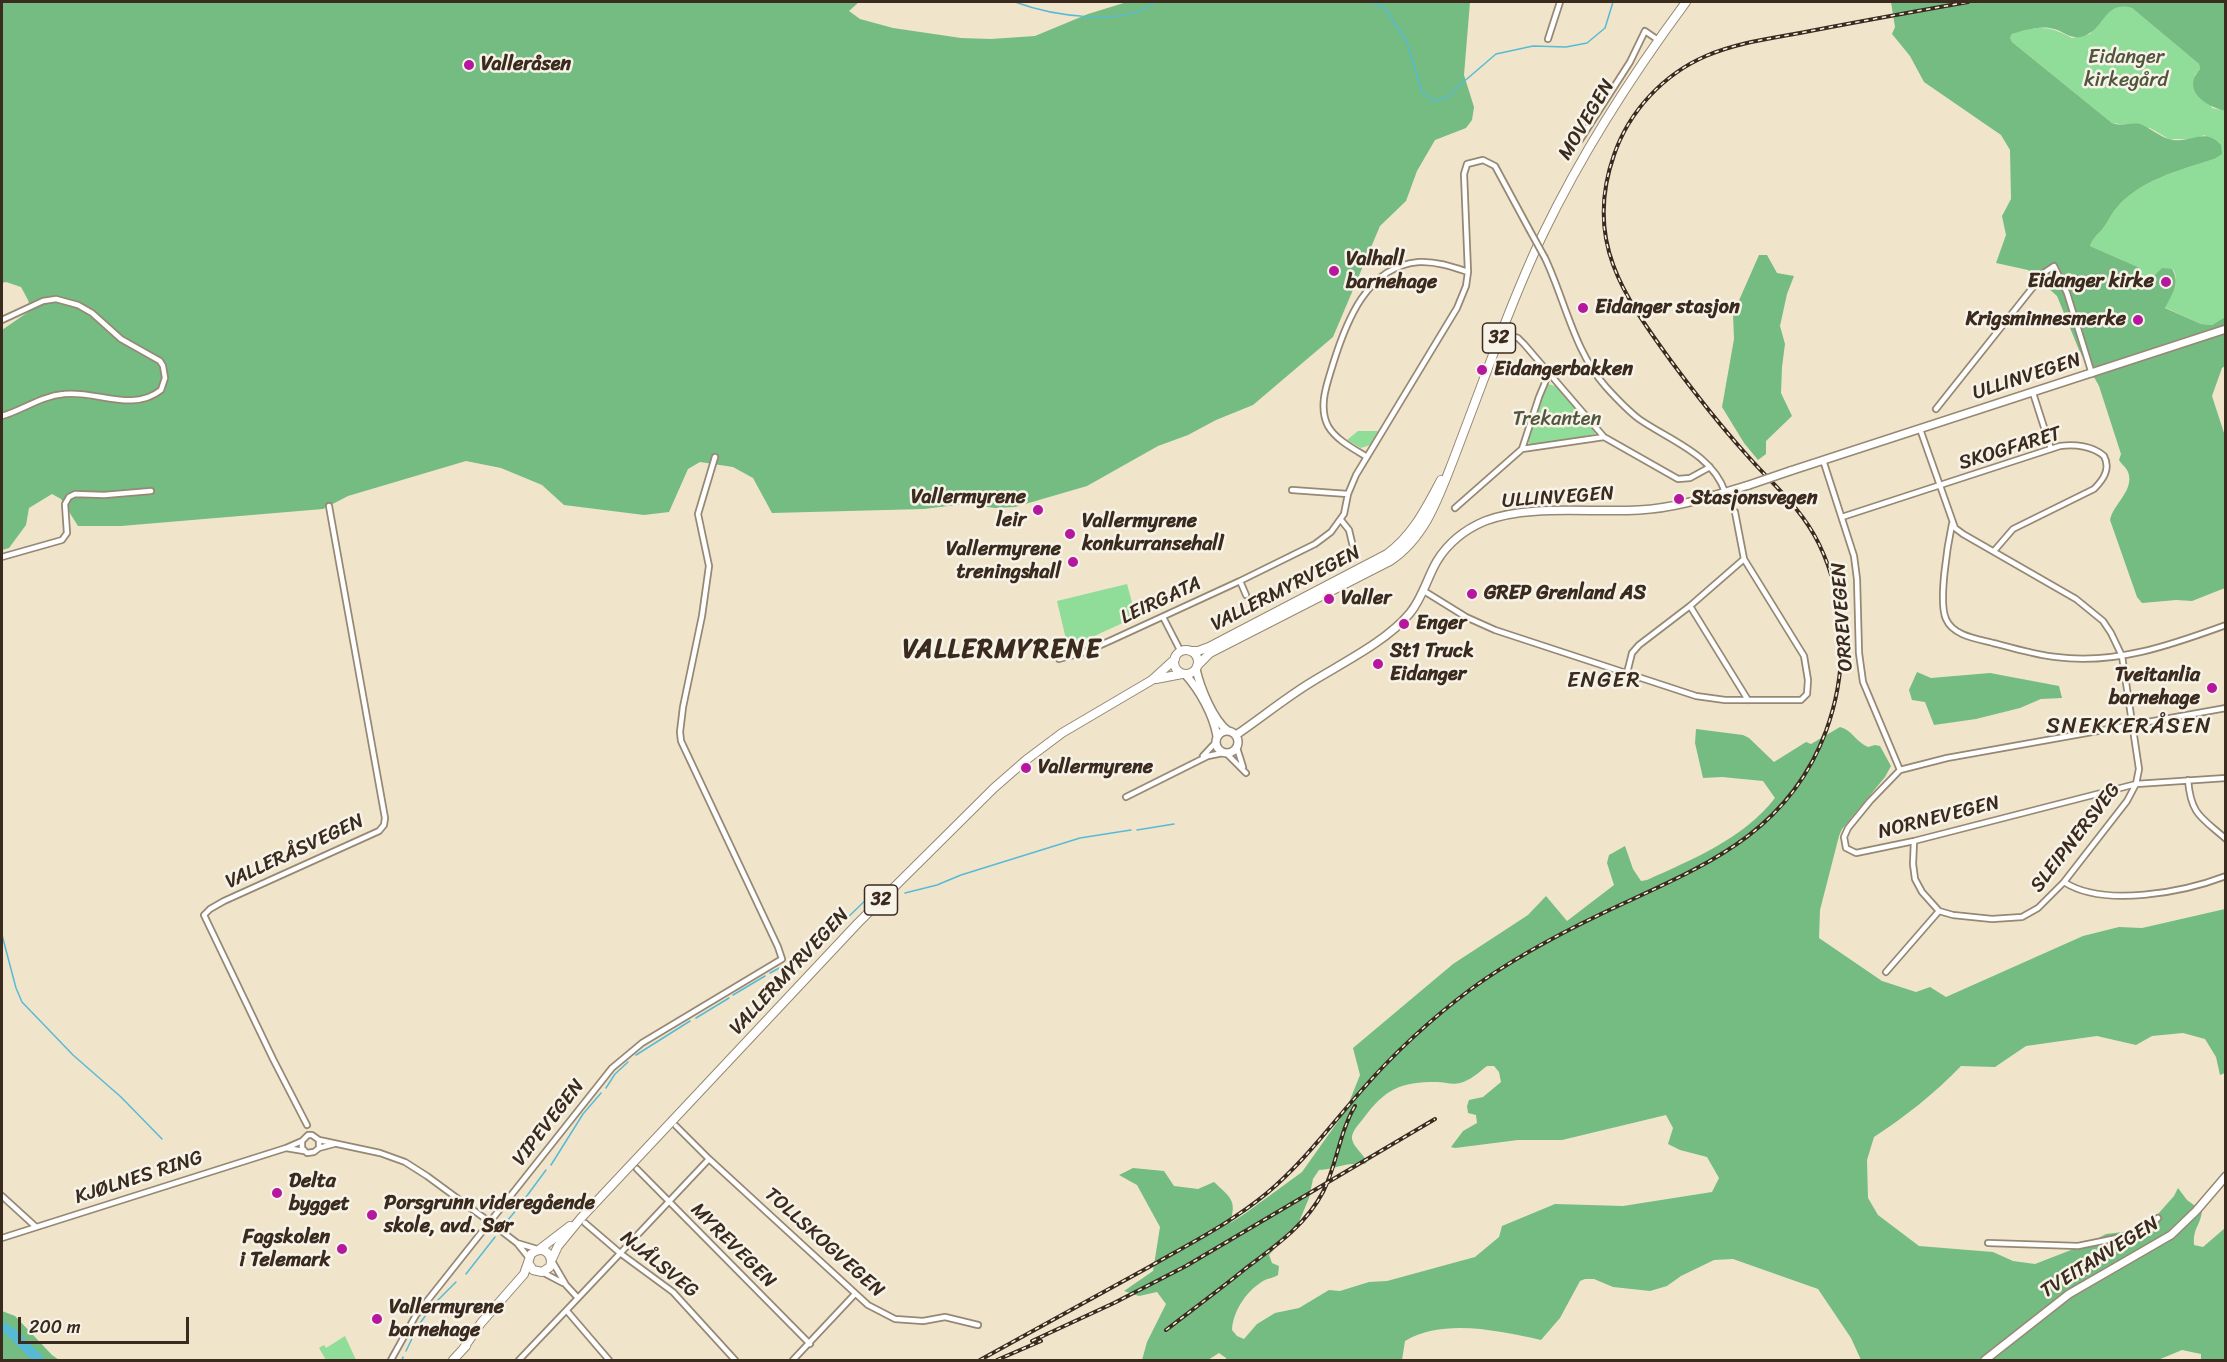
<!DOCTYPE html>
<meta charset="utf-8">
<style>
body{margin:0}
#map{position:relative;width:2227px;height:1362px;overflow:hidden;background:#f0e5cb;font-family:Sriracha,sans-serif}
canvas{display:block}
.frame{position:absolute;inset:0;border:3px solid #3b2a1e;pointer-events:none}
.scale{position:absolute;left:18px;top:1317px;width:171px;height:27px;box-sizing:border-box;border:3px solid #3b2a1e;border-top:0;padding-left:8px;font-size:18px;line-height:21px;white-space:nowrap;color:#3b2a1e;-webkit-text-stroke:4px #f7f3e8;paint-order:stroke}
</style>
<div id="map">
<canvas width="2227" height="1362"></canvas>
<div class="frame"></div>
<div class="scale">200 m</div>
</div>
<script>
const ctx = document.querySelector('canvas').getContext('2d');
ctx.lineJoin = 'round';
function paint(path, color) {
  ctx.fillStyle = color;
  ctx.fill(path, 'evenodd');
}
function stroke(path, color, width, dash) {
  ctx.strokeStyle = color;
  ctx.lineWidth = width;
  ctx.lineCap = dash ? 'butt' : 'round';
  ctx.setLineDash(dash || []);
  ctx.stroke(path);
}
function label(font, color, halo, rows, align = 'center') {
  ctx.font = font + ' Sriracha,sans-serif';
  ctx.lineWidth = 5;
  ctx.setLineDash([]);
  ctx.textBaseline = 'middle';
  ctx.strokeStyle = halo;
  ctx.fillStyle = color;
  for (const [text, x, y, turn = 0] of rows) {
    ctx.save();
    ctx.translate(x, y);
    ctx.rotate((+turn || 0) * Math.PI / 180);
    ctx.textAlign = isNaN(turn) ? turn : align;
    if (halo) ctx.strokeText(text, 0, 0);
    ctx.fillText(text, 0, 0);
    ctx.restore();
  }
}
paint(new Path2D(`
 M2116,4H2123L2132,8L2199,64L2200,69L2195,75L2212,108L2225,111V317L2212,325L2201,324L2164,307C2172,295 2181,284 2173,269L2149,284L2144,283L2138,277V267L2090,246C2093,237 2099,234 2104,227C2108,222 2110,216 2114,211C2138,180 2178,171 2214,159L2205,135L2193,139H2169L2150,128L2112,123L2012,42L2010,38L2012,34C2037,26 2048,25 2072,38L2090,34L2107,12Z
 M1548,384L1558,387L1596,430L1595,434L1535,447L1529,444L1527,439L1545,387Z
 M1358,431H1378L1370,445L1361,448L1347,440Z
 M1127,584L1136,617L1068,648L1057,601Z
 M345,1336L356,1360H326L319,1348L324,1345L326,1348Z`), '#90dc99');
paint(new Path2D(`
 M2,2H859L849,11L860,19L893,28L961,38L991,39L1035,36L1088,14L1127,2H1470L1464,75L1474,107L1472,120L1466,128L1435,140L1417,171L1406,201L1380,226L1333,337L1253,405L1216,420L1188,435L1158,446L1087,486L1015,507L995,508L964,504L924,509L772,513L753,478L733,467L700,462L688,469L669,512L644,515L564,505L542,485L501,468L466,461L348,496L323,509L121,526H78L61,499L52,494L29,508L26,525L9,548L2,550V330L31,310L28,300L21,287L6,282L2,283Z
 M1891,2H2225V111C2205,106 2181,90 2200,69L2199,64L2132,8C2104,0 2105,29 2084,36C2069,41 2063,29 2049,28C2038,26 2022,31 2012,34L2010,38L2012,42L2112,123C2122,127 2131,122 2140,124C2150,128 2159,136 2169,139C2191,145 2203,126 2221,145L2222,154L2214,159C2178,171 2138,180 2114,211C2110,216 2108,222 2104,227C2099,234 2093,237 2090,246L2138,267V277L2144,283L2149,284L2153,282L2154,276L2162,268L2172,269C2181,284 2172,294 2165,308L2201,324L2212,325L2225,317V366L2222,368L2212,396L2225,436V588L2192,601L2176,600L2142,603L2137,597L2110,520C2113,504 2135,490 2128,472C2126,467 2122,465 2119,460L2121,454L2099,386L2079,350L2057,296L2028,270L1996,263L2006,235L2002,216L2011,199L2010,150L2001,135L1924,82L1910,56L1892,34L1895,27Z
 M1759,255H1767L1777,273L1794,276L1787,294L1780,326L1785,344L1782,367L1781,393L1792,416L1766,441V454L1758,460L1744,443L1722,407L1734,339L1733,314Z
 M1917,672L1931,678L1990,673L2059,686L2062,698L2041,699L2020,708L1976,719L1934,725L1925,702L1912,700L1909,690Z
 M1840,727C1852,730 1857,743 1868,747L1875,745L1880,746L1891,766L1885,777L1842,829L1839,836L1820,910L1819,938L1882,981L1916,992L1930,987L1946,997L2083,936L2119,927L2142,928L2225,909V1073L2220,1075L2216,1057L2205,1039L2183,1033L2152,1036L2136,1045L2097,1036L2026,1046L1995,1067L1961,1066C1935,1093 1905,1117 1874,1137L1867,1160L1868,1198L1878,1215L1919,1246L1993,1252L2013,1261L2035,1264L2089,1243L2106,1234L2139,1230L2150,1223L2174,1196L2178,1188L2187,1200L2202,1211C2200,1227 2193,1227 2194,1245L2203,1247L2225,1228V1360H2201V1354L2182,1350L2158,1360H1861L1851,1338L1818,1289L1733,1259L1714,1260L1681,1276L1667,1286L1650,1291L1613,1287L1594,1279H1585L1580,1281L1560,1318L1541,1340C1498,1331 1445,1318 1405,1341L1402,1360H1226V1358L1219,1353L1208,1360H1142L1147,1342L1166,1304L1157,1292L1139,1296L1124,1291L1153,1271L1160,1227L1137,1185L1119,1175L1133,1168L1164,1171L1174,1186L1198,1189L1214,1182C1231,1198 1237,1200 1230,1223L1243,1215L1302,1172L1346,1110L1360,1075L1353,1048L1453,964L1528,915L1546,896L1567,921L1614,885L1607,863L1609,855L1625,846L1633,869L1641,881L1647,880C1693,859 1743,839 1775,798L1763,781L1722,777L1703,778L1695,743L1696,729L1743,735L1749,738L1774,762L1806,742L1811,744ZM1487,1066H1494L1499,1072L1501,1082L1483,1097L1469,1100L1467,1106L1468,1113L1476,1115L1477,1123L1463,1131L1451,1147L1455,1148L1518,1140H1562L1666,1115L1673,1128L1668,1144L1680,1150L1707,1157L1719,1178L1712,1192L1623,1206L1555,1204L1502,1226L1499,1237L1475,1257L1387,1281L1369,1282L1340,1291L1329,1290L1299,1308L1275,1313L1257,1324L1244,1339L1237,1336L1232,1330C1233,1310 1248,1289 1265,1280C1270,1278 1273,1278 1278,1275L1279,1266L1272,1263L1269,1255L1299,1222L1309,1198L1313,1179L1319,1170C1337,1169 1344,1162 1365,1164L1367,1162C1363,1153 1354,1148 1352,1139C1351,1132 1359,1124 1363,1119C1385,1089 1400,1082 1437,1082C1444,1082 1452,1085 1460,1083C1471,1080 1478,1073 1487,1066Z
 M2,1311L15,1316L52,1355L59,1360H2Z`), '#74bc81');
stroke(new Path2D(`
 M894,2H911
 M1015,2C1050,15 1125,28 1155,2
 M1373,2L1385,8L1407,42L1422,92L1433,101L1448,97L1461,84L1496,54L1533,46L1566,47L1587,43L1605,28L1613,2
 M1137,830L1174,824
 M905,893L937,885L961,875L1080,838L1131,830
 M2,935L16,988L22,1002L73,1055L121,1097L162,1139
 M791,963L832,928L843,922L875,891
 M770,973L785,965
 M733,995L765,976
 M696,1018L729,998
 M636,1055L690,1021
 M606,1088L615,1074L628,1062
 M551,1165L583,1114L601,1093
 M526,1197L546,1170
 M507,1221L523,1202
 M466,1274L495,1237
 M434,1304L456,1282
 M406,1351L418,1326L431,1308
 M402,1360L403,1357`), '#57bad5', 1.5);
stroke(new Path2D(`
 M2,1327L11,1332L39,1360`), '#57bad5', 10);
const street = new Path2D(`
 M1548,39L1560,2
 M1580,140L1630,62L1645,31L1658,40
 M1545,258C1565,300 1574,351 1606,387C1616,398 1627,410 1639,419C1669,440 1712,454 1725,492
 M2,320L43,301L56,299L78,305L92,313L121,339L160,361L163,366L165,378L161,390C132,413 96,390 64,394C41,396 23,410 2,416
 M1512,336L1518,338L1524,344L1604,437L1678,479L1690,478L1710,467
 M2033,393L2051,449
 M1936,409L2045,272L2054,266L2067,293L2092,374
 M1522,449L1604,437
 M1367,457C1354,449 1336,440 1328,426C1318,406 1327,384 1333,364C1346,322 1367,266 1419,262C1436,261 1453,267 1468,272
 M1823,460L1854,556L1857,579L1859,653L1863,682L1900,770
 M1292,490L1348,494
 M1455,508L1522,449L1539,397L1549,373
 M1842,517L2060,446C2075,444 2093,446 2104,456C2111,469 2103,480 2094,489L2013,529L1994,551
 M1341,520L1349,530L1354,551
 M1952,524C1948,543 1938,602 1946,619C1953,636 1978,639 1993,643C2014,648 2035,655 2056,657C2115,665 2171,645 2226,625
 M2,557L62,540L67,533L65,504L69,497L75,494L104,495L151,491
 M1424,591L1466,617L1495,630L1696,696L1725,700H1801L1807,694L1808,680L1804,656L1744,559L1735,512
 M1246,595L1240,581L1315,544L1331,532L1344,514L1348,494L1356,475L1457,308L1466,286L1468,272L1464,174L1467,164L1483,160L1495,166L1529,229
 M1690,606L1748,700
 M1163,617L1181,652
 M1059,659L1085,652L1114,639L1240,581
 M1627,673L1632,653L1639,645L1690,606L1744,559
 M2226,708L1947,758L1900,770L1870,801L1848,828L1844,837L1846,848L1856,853L1914,841L2136,784L2226,778
 M1237,748L1243,767
 M1226,753L1246,773
 M1203,756L1216,742
 M2188,780C2191,815 2201,817 2226,839
 M1126,797L1208,756L1223,753
 M1914,841L1913,864L1915,879L1922,892L1939,911L1953,915L1992,919L2022,917L2038,908L2064,882L2127,801L2136,784L2139,769L2122,656L2111,633L2103,621L2076,599L1963,534L1955,528L1920,429
 M2064,882C2104,908 2184,892 2226,876
 M1886,972L1939,911
 M307,1125L273,1059L204,915L210,909L224,901L379,831L384,825L385,818L329,506
 M676,1126L709,1159L868,1305L895,1319L923,1321L945,1317L978,1325
 M319,1140V1148L314,1152L307,1153L302,1148V1141L308,1135H312L319,1140L380,1153L405,1162L427,1176L491,1223L517,1243L529,1258
 M286,1148L304,1151
 M319,1148L334,1144
 M637,1169L810,1344
 M2,1196L36,1227
 M585,1223L620,1253L673,1292L735,1360
 M2,1238L286,1148L302,1141
 M517,1243L537,1249
 M1988,1243L2078,1246L2142,1233L2158,1218
 M542,1272L563,1283
 M578,1298L709,1159
 M567,1311L609,1360
 M391,1360L416,1315L612,1068L642,1043L782,959L778,947L681,741L680,732L683,707L702,616L709,566L698,514L715,457
 M519,1360L578,1298L566,1285L552,1261
 M793,1360L855,1294`);
const secondary = new Path2D(`
 M1790,471L2226,329
 M1196,669C1200,687 1213,720 1228,731
 M1185,674C1200,691 1213,714 1217,736
 M1216 742a11 11 0 1 1 22 0a11 11 0 1 1-22 0Z
 M1236,735C1261,718 1284,699 1310,683C1342,663 1386,642 1410,613C1423,597 1427,578 1437,561C1448,543 1466,529 1485,521C1528,504 1592,513 1639,510C1677,508 1712,496 1749,485
 M1985,1360L2069,1294L2171,1235L2196,1211L2226,1176`);
const primary = new Path2D(`
 M1174 662a12 12 0 1 1 24 0a12 12 0 1 1-24 0Z
 M1190,651H1198L1209,647L1387,554C1413,535 1426,508 1441,480
 M1197,666L1210,653L1390,561C1426,537 1439,496 1454,458C1467,423 1481,387 1494,352C1509,312 1525,272 1543,234C1583,151 1632,75 1686,2
 M1156,679L1182,674
 M540,1249L570,1226
 M552,1259L558,1246L581,1218L858,923L994,788L1026,760L1062,733L1152,680L1175,659
 M463,1349L481,1323L524,1274L531,1254C542,1245 554,1253 550,1267L542,1272L533,1270L529,1264
 M453,1360L466,1346`);
stroke(street, '#968874', 8);
stroke(secondary, '#968874', 10);
stroke(primary, '#968874', 10);
stroke(street, '#fff', 4.5);
stroke(secondary, '#fff', 7);
stroke(primary, '#fff', 8);
const rail = new Path2D(`
 M1166,1330C1192,1310 1219,1290 1245,1269C1275,1246 1305,1226 1323,1192C1337,1165 1339,1133 1355,1106
 M1032,1341L1114,1303L1186,1266L1435,1119
 M980,1360C1036,1329 1092,1298 1149,1267C1189,1244 1231,1223 1267,1193C1303,1163 1330,1126 1361,1091C1394,1053 1431,1019 1471,989C1511,960 1555,936 1601,914C1695,869 1786,839 1826,731C1848,671 1847,602 1819,544C1801,507 1771,483 1745,453C1719,424 1694,392 1671,361C1623,295 1584,240 1614,155C1629,111 1664,74 1706,56C1736,43 1768,39 1800,33C1856,22 1912,12 1968,2
 M997,1360L1041,1341`);
stroke(rail, '#3b2a1e', 4);
stroke(rail, '#f7f3e8', 1.5, [4.5]);
const streetBridge = new Path2D(`
 M1529,229L1545,258`);
const secondaryBridge = new Path2D(`
 M1749,485L1790,471`);
stroke(streetBridge, '#968874', 8, []);
stroke(secondaryBridge, '#968874', 10, []);
stroke(streetBridge, '#fff', 4.5);
stroke(secondaryBridge, '#fff', 7);
for (const [x, y, r, color] of [
 [469,65,6,"#b5179e"],
 [1334,271,6,"#b5179e"],
 [2166,282,6,"#b5179e"],
 [1583,308,6,"#b5179e"],
 [2138,320,6,"#b5179e"],
 [1482,370,6,"#b5179e"],
 [1679,499,6,"#b5179e"],
 [1038,510,6,"#b5179e"],
 [1070,534,6,"#b5179e"],
 [1073,562,6,"#b5179e"],
 [1472,594,6,"#b5179e"],
 [1329,599,6,"#b5179e"],
 [1404,624,6,"#b5179e"],
 [1378,664,6,"#b5179e"],
 [2212,688,6,"#b5179e"],
 [1026,768,6,"#b5179e"],
 [277,1193,6,"#b5179e"],
 [372,1215,6,"#b5179e"],
 [342,1249,6,"#b5179e"],
 [377,1319,6,"#b5179e"]
]) {
  const dot = new Path2D();
  dot.arc(x, y, r, 0, 2 * Math.PI);
  ctx.fillStyle = color;
  ctx.fill(dot);
  stroke(dot, '#f7f3e8', 2);
}
for (const [x, y, w] of [
 [1499,338,33],
 [881,900,33]
]) {
  const box = new Path2D();
  box.roundRect(x - w / 2, y - 15, w, 30, 4.5);
  ctx.fillStyle = '#f7f3e8';
  ctx.fill(box);
  stroke(box, '#3b2a1e', 1.5);
}
label('bold 18px', '#3b2a1e', null, [
 ["32",1499,338],
 ["32",881,900]
]);
label('20px', '#50563d', '#f7f3e8', [
 ["Eidanger",2126,58],
 ["kirkegård",2126,81],
 ["Trekanten",1557,420]
]);
label('bold 20px', '#3b2a1e', '#f7f3e8', [
 ["Valleråsen",481,65],
 ["Valhall",1346,260],
 ["barnehage",1346,283],
 ["Eidanger kirke",2154,282,"right"],
 ["Eidanger stasjon",1595,308],
 ["Krigsminnesmerke",2126,320,"right"],
 ["Eidangerbakken",1494,370],
 ["Vallermyrene",1026,498,"right"],
 ["leir",1026,521,"right"],
 ["Stasjonsvegen",1691,499],
 ["Vallermyrene",1082,522],
 ["konkurransehall",1082,545],
 ["Vallermyrene",1061,550,"right"],
 ["treningshall",1061,573,"right"],
 ["GREP Grenland AS",1484,594],
 ["Valler",1341,599],
 ["Enger",1416,624],
 ["St1 Truck",1390,652],
 ["Eidanger",1390,675],
 ["Tveitanlia",2200,676,"right"],
 ["barnehage",2200,699,"right"],
 ["Vallermyrene",1038,768],
 ["Delta",289,1182],
 ["bygget",289,1205],
 ["Porsgrunn videregående",384,1204],
 ["skole, avd. Sør",384,1227],
 ["Fagskolen",330,1238,"right"],
 ["i Telemark",330,1261,"right"],
 ["Vallermyrene",389,1308],
 ["barnehage",389,1331]
], 'left');
label('20px', '#3b2a1e', '#f7f3e8', [
 ["MOVEGEN",1587,120,-59],
 ["ULLINVEGEN",2027,377,-18],
 ["SKOGFARET",2010,449,-17],
 ["ULLINVEGEN",1558,498,-4],
 ["VALLERMYRVEGEN",1286,589,-27],
 ["LEIRGATA",1161,601,-25],
 ["ORREVEGEN",1843,617,-94],
 ["NORNEVEGEN",1939,818,-14],
 ["SLEIPNERSVEG",2076,838,-52],
 ["VALLERÅSVEGEN",295,852,-25],
 ["VALLERMYRVEGEN",790,972,-47],
 ["VIPEVEGEN",549,1123,-52],
 ["KJØLNES RING",139,1178,-18],
 ["TOLLSKOGVEGEN",824,1243,42],
 ["MYREVEGEN",733,1246,45],
 ["TVEITANVEGEN",2100,1258,-32],
 ["NJÅLSVEG",659,1265,39]
]);
ctx.letterSpacing = '1.5px';
label('22px', '#3b2a1e', '#f7f3e8', [
 ["ENGER",1604,681],
 ["SNEKKERÅSEN",2129,727]
]);
ctx.letterSpacing = '0px';
ctx.letterSpacing = '1.5px';
label('bold 26px', '#3b2a1e', '#f7f3e8', [
 ["VALLERMYRENE",1002,650]
]);
ctx.letterSpacing = '0px';
</script>
